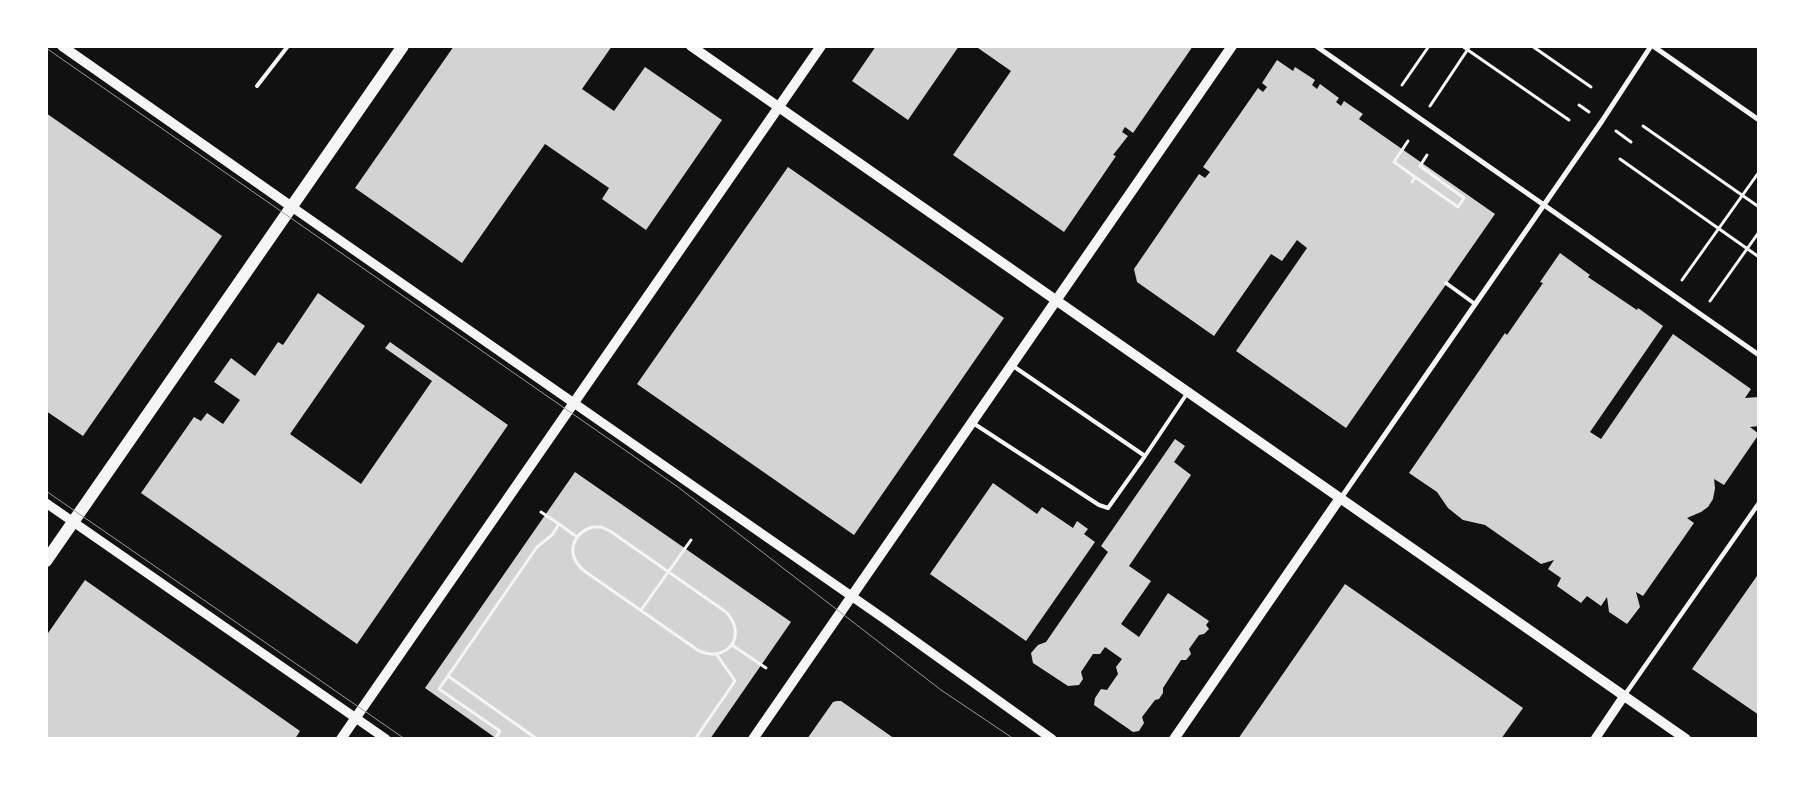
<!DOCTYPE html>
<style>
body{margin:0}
#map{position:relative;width:1805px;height:785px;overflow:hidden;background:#111;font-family:Poppins,sans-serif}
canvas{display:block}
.frame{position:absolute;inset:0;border:48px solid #fff;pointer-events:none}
</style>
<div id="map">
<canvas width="1805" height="785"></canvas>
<div class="frame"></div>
</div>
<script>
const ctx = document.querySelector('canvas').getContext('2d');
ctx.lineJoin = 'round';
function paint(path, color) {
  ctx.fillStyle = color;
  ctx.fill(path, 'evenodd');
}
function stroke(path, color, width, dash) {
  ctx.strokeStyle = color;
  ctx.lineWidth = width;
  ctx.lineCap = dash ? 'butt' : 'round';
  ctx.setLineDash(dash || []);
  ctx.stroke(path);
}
paint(new Path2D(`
 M454,46H612L582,89L614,111L645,67L722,120L646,230L602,199L609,188L545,144L462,263L355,188Z
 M876,46H959L908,120L852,81Z
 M979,46H1193L1133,133L1125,127L1122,132L1128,136L1113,155L1116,156L1064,232L953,155L1011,71L978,48Z
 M1277,60L1293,71L1295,67L1315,80L1312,85L1317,89L1320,84L1339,98L1336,102L1341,106L1344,101L1363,114L1359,119L1495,214L1346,428L1236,351L1307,248L1297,240L1282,261L1271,254L1214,336L1137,282L1134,269L1199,174L1205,178L1210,172L1203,167L1258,88L1263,92L1267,87L1262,83Z
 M46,113L222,236L83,436L46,411Z
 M788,167L1004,318L854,535L637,384Z
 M1560,253L1590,275L1588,277L1637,310L1638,308L1663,326L1590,432L1601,439L1673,334L1751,389L1745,398L1759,397V426L1750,427L1759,434L1724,485L1714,479L1715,488L1713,499L1708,507L1701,512L1687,518L1694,523L1643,596L1636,592L1640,607L1627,624L1609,612L1607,597L1601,606L1587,596L1581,603L1557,586L1561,578L1548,569L1554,560L1541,564L1485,525L1463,520L1448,508L1437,492L1409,473L1505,333L1507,335L1543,283L1540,282Z
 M318,293L365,326L290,434L361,484L432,381L385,348L390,342L508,425L357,644L141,493L194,417L201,421L207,413L223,424L240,400L214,382L231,358L255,376L278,342L283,345Z
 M1175,439L1185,446L1174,462L1191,475L1129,566L1151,581L1121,624L1139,637L1168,593L1209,621L1206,625L1209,629L1204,634L1199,635L1189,649L1191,654L1186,660H1181L1163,688V693L1159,699L1155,700L1142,717L1144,723L1139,731L1133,732L1094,705L1095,698L1101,689L1107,690L1118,674L1116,667L1122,659L1105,647L1100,654H1093L1081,672L1083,679L1079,685L1068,686L1033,663L1031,653L1038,645L1046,642L1108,552L1101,546Z
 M575,472L791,622L710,739H497L425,688Z
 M993,483L1037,514L1042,507L1073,528L1077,521L1088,529L1084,534L1095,542L1026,641L930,574Z
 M1759,573V715L1692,669Z
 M85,580L300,731L295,739H46V636Z
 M1345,584L1523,708L1501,739H1238Z
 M837,701H841L895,739H807L833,702Z`), '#d3d3d3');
stroke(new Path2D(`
 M1462,46L1569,120
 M1532,46L1591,87
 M1402,85L1429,46
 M1579,105L1589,112
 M1430,106L1470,46
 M1643,126L1759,207
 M1616,131L1631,142
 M1408,141L1394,162L1415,177
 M1620,159L1759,257
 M1412,182L1415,177L1458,207L1464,198L1420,166L1427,155
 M1682,280L1759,172
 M1710,301L1759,232
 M541,512L559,524
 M592,527H601L610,531L726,612C748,635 728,663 699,651L583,570C566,554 571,535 592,527Z
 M641,610L691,540
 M732,645L766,668
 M448,676L537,739
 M495,739L500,731L439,689L537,547L552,535L559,524L577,537
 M695,739L735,681L717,655`), '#f5f5f5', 3);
stroke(new Path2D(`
 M257,86L288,46
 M1446,283L1475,304
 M973,423L1099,505L1108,508L1145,456L1013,366
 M1145,456L1188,392`), '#f5f5f5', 4);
stroke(new Path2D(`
 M1624,696L1759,503`), '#f5f5f5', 4.5);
stroke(new Path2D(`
 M1316,46L1759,355
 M1653,46L1759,120
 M1341,498L1602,121L1651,46`), '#f5f5f5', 5);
stroke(new Path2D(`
 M292,207L883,618L1052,739
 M46,503L386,739
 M1595,739L1624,696`), '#f5f5f5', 9);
stroke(new Path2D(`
 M62,46L292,207
 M691,46L1686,739
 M341,739L821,46
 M753,739L1232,46
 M1174,739L1340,498`), '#f5f5f5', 10);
stroke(new Path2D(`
 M46,561L403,46`), '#f5f5f5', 12);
stroke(new Path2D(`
 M46,48L678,487L941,690L1014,739
 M46,491L405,739`), '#9a9a9a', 1);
</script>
